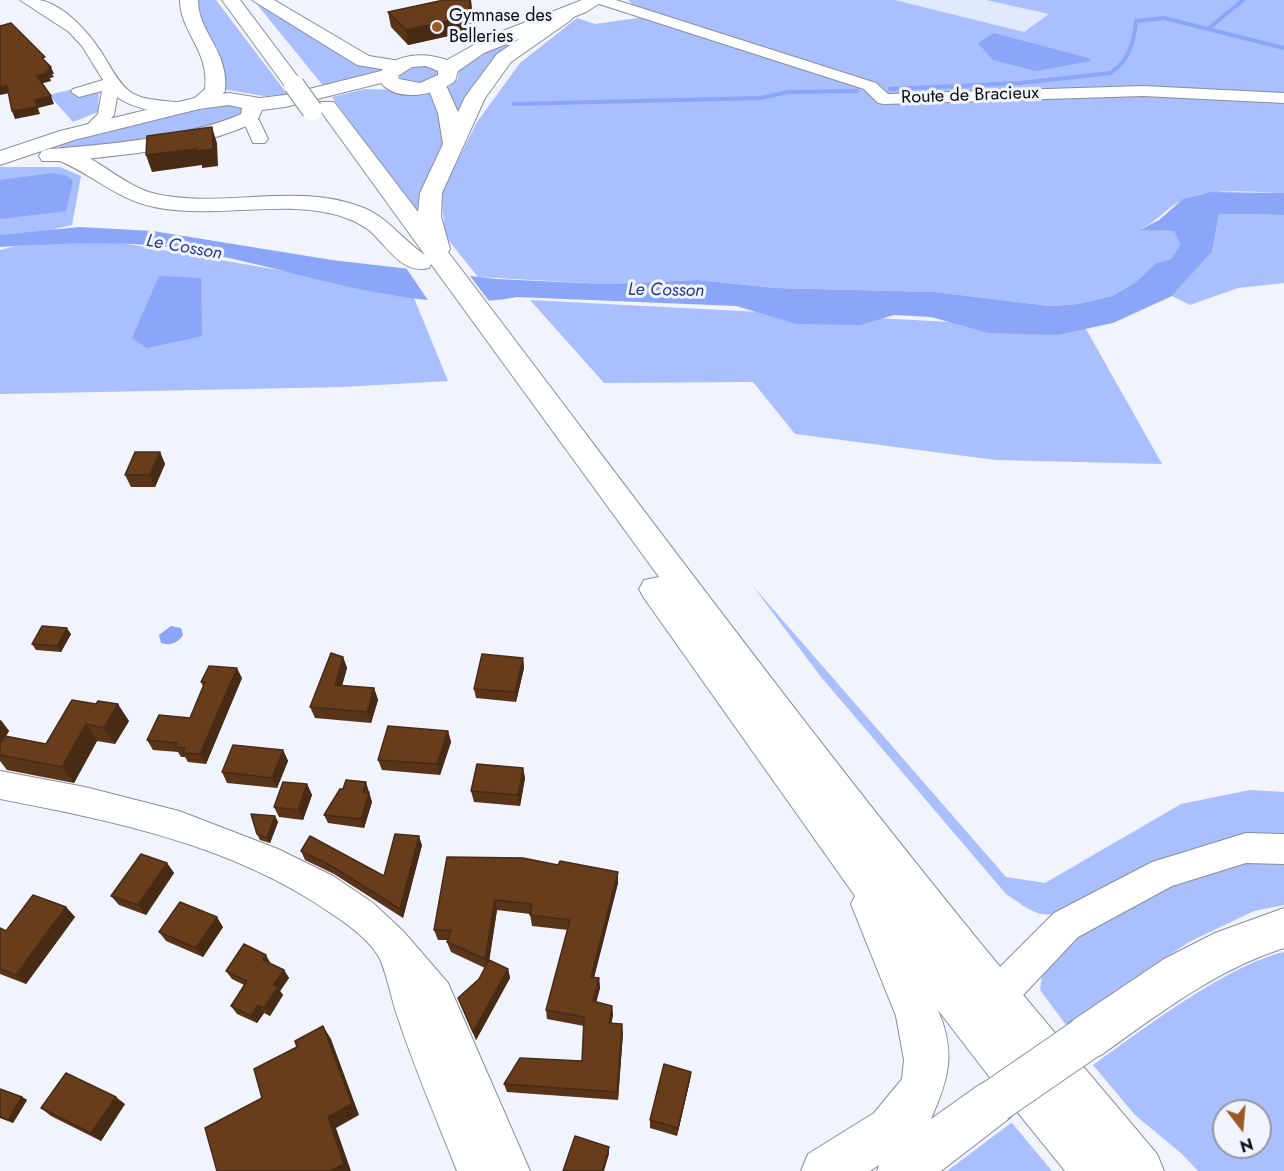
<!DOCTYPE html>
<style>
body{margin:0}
#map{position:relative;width:1284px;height:1171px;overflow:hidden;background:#f1f4fd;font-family:Jost,sans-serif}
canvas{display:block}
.north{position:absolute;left:1212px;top:1099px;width:60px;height:60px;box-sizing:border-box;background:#f1f4fd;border:2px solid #95989f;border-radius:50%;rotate:164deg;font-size:16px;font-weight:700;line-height:24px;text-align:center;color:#0c0e12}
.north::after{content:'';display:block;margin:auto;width:21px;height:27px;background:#9b5b25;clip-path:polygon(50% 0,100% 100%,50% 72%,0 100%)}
</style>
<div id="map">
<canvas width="1284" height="1171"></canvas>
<div class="north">N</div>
</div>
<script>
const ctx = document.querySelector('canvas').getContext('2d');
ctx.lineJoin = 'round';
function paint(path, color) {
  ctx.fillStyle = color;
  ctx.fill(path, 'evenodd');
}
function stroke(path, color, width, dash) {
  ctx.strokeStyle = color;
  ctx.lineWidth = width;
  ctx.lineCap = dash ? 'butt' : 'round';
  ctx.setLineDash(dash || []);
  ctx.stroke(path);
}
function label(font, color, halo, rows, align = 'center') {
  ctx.font = font + ' Jost,sans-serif';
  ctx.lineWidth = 6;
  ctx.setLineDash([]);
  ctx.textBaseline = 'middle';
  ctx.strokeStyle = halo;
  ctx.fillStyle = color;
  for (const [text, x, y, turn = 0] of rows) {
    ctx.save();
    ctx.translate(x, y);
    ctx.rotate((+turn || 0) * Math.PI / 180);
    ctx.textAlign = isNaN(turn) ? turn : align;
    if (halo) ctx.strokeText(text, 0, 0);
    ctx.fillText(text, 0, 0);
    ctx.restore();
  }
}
paint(new Path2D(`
 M895,0H993L1050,14L1024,32Z`), '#e1e9fd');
paint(new Path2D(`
 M196,0H216L288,95L264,96L222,89L224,78L217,48L202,24Z
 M628,0H895L1024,32L1049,14L986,0H1284V193C1249,192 1201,185 1171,207C1161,215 1153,223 1141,229L1174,231L1180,245L1171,259L1156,263L1136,282L1112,296L1078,304L1051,306L935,292L776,288L698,280L606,284L478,277L445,236L441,194L477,122L520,63L577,18L595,24L645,17Z
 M255,2L387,68L325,88Z
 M515,38L523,40L458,122L445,90L458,79L460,64Z
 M421,66L437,69L441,75L424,84L400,80V74L409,68Z
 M77,88L99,89L98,112L73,122L49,95Z
 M365,89L433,91L444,135L442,152L420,221L332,97Z
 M227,103L243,107L242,116L223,124L75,150L60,148L59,144L64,140Z
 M0,167H60L81,176L72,225L0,242Z
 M1219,214L1284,215V283L1238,288L1190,305L1172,296L1212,252Z
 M105,240L307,275L384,294L414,298L448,381L343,387L0,394V250L16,246Z
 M530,300L1086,329L1162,464L996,460L795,434L753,382L604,383Z
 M752,585L1006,877L1045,883L1181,804L1250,790L1284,792V840L1070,913C1036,918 1033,912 1006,894L821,677Z
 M1284,853V905L1254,911L1189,942L1066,1025L1040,990L1043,967L1064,939L1203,867Z
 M1284,952V1171H1198L1182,1154L1135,1115L1093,1065C1142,1030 1227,965 1284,952ZM1224,1111H1260V1147H1224Z
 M1012,1123L1052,1171H947L1011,1123Z`), '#a9bffe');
paint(new Path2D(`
 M994,33L1088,58L1091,61L1036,71L993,60L978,43Z
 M53,173L67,176L73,181L66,211L0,219V180Z
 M1211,192L1284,193V215L1219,214L1212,252L1172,296L1113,323L1057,335L989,333L931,317L894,315L860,325L797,324L736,306L517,297C401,319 274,258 159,246C106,241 53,244 0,247V235L80,227L153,231L332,260L496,279L606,284L698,280L776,288L935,292L1051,306L1078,304L1112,296L1136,282L1156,263L1171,259L1180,245L1174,231L1140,230L1159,220L1183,199Z
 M159,276L201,278L202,336L147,348L132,338Z
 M171,626L181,628L183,635C178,643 170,646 161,643L159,635Z`), '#8ba6f9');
paint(new Path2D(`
 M404,265L467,272L492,305L430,303Z`), '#f1f4fd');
stroke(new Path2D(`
 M1208,29L1284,48
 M890,89L1020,83L1111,73C1129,60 1134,42 1136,21L1164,18L1208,29L1243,0
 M514,104L761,98L788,92L857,91`), '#8ba6f9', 4);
const minor = new Path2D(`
 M20,0C26,0 33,0 39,0C64,4 89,33 102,53C110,66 117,81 129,91C147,105 183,98 190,107C178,122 130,107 117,97L114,115L98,133H86L83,129L98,114L102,91L79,97L71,92L73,89L103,80L82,46L69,32Z
 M594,0H616L876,83L888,94L1143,86L1284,93V103L1143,96L884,104L878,103L864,89L596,3Z
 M246,116L259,120L268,139L265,143H253L246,127L237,121Z
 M0,771L85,787L179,811L278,849L333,876L373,903L403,931L448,983L530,1171H457C437,1120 415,1070 398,1018C392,1003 385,964 377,954C366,937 346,923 329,912C232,845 114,821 0,799Z
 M1246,833L1284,834V864L1246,863L1172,886L1078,937L1009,1010L996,1015L983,1010L978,997L983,984L1054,913L1152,862Z`);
const major = new Path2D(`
 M582,0H605L586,12L484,53L458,71L455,81C437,95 398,103 381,83L285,107L262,110L257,121C201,149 129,154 67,161H42L39,156L42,151L50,149C106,145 190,137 241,114L242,108L229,105L199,109L74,140L0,165V151L60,131L199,97L229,93L260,98L285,95L381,71C398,53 424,52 447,60L490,36ZM426,66L438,71V75L420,83L399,79L398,76L412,67Z`);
const highway = new Path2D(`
 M180,0H198C198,33 229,50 225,91C217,102 205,111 192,107L189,103L205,89C210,51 180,32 180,0Z
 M222,0H240L304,85L301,89H287Z
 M252,0H274L369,56L406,62L409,66L399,72L357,65Z
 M565,11L571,12L574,16L571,20L511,62L485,98L442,193L441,217L450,249L448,252C651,518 849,789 1065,1045L1063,1039L1069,1023L1164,959L1215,933L1284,908V948C1215,970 1159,1014 1101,1055L1085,1061L1076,1058L1157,1154L1164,1171H1065L1015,1109L1011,1117L941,1171H877L879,1165L870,1171H801L808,1154L874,1113L902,1079L904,1060L896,1016L851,904L855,896L644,598L639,589L644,580L659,577L431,264L429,268C402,275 387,246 370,231C364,226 354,221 346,218C291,197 214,220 154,207C118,200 93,175 60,161L57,156L60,151H76C103,163 127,187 156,194C224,209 298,181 364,208C388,218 403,240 425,255L317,106L320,102H334L418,212L420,193L443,144L438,113L427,85L430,81H444L458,112L465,97L497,54L559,12ZM938,1010L991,1079L979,1085L931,1119C949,1078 956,1053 938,1010Z`);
stroke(minor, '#898e9b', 2);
stroke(major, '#898e9b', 2);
stroke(highway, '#898e9b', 2);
paint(minor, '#fff');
paint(major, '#fff');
paint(highway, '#fff');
const highwayBridgeFar1 = new Path2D(`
 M294,85L312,110`);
const highwayBridge = new Path2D(`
 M995,1101L1085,1039`);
stroke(highwayBridgeFar1, '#898e9b', 22, []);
stroke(highwayBridge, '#898e9b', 45, []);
stroke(highwayBridgeFar1, '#fff', 20);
stroke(highwayBridge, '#fff', 43);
paint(new Path2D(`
 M471,0L472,12L471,31L408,45L391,27L388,12Z
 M160,452L165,464L155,487H131L125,475Z
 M71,634L61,652L36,650L32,644Z
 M343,657L347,668L342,686L374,688L378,700L371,723L315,718L310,707Z
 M523,658L524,668L516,702L476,698L474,689Z
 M242,678L206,764L188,762L185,757H181L178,752L153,750L147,740L190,718L203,686L201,682Z
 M72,700L129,721L115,744L97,741L74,783L7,770L0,761V720L9,731L6,736L46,744Z
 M448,731L451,742L440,775L382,770L378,760Z
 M283,750L288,761L277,788L227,783L222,772Z
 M523,768L525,778L520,806L474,802L471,791Z
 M307,784L312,795L303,820L279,817L274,807Z
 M370,791L369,793L372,802L364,828L328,823L324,815Z
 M275,816L278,822L270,843L260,840L257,834Z
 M422,845L403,918L334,874L305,860L301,851L384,876Z
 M167,863L174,873L146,915L119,905L111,896Z
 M558,865L618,872V883L594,977L599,978L600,988L596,1002L612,1006L613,1015L611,1023L623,1033L618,1100L507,1092L504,1084L582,1061L584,1026L547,1019L546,1010L568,930L532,926L530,914L497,910L489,960L508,969L510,978L476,1040L458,998L479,979L485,968L451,952L447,942L448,940H438L434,930Z
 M66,907L75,917L26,984L0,974V928L6,931Z
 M223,927L203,957L166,941L159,932Z
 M271,964L284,970L289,978L280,991L283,995L270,1016L264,1013L257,1023L237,1014L231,1006L244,985L232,979L226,971Z
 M691,1072L690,1080L677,1136L650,1128V1120Z
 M0,1089L22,1097L27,1100L13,1123L0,1118Z
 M125,1104L101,1141L51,1116L41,1108Z`), '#593418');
paint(new Path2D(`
 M471,0L472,12L471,31L408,45L406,30Z
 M48,67H51L54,74H52L54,77L50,78L51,81L40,84L37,76L46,71Z
 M7,86L10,93L0,95V87Z
 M51,96L54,104L38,108L40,114L15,119L12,111L35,100Z
 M212,127L217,143L218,166L202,168V165L152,172L146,155L197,149Z
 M160,452L165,464L155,487L150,475Z
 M67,628L71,634L61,652L57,646Z
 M343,657L347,668L339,696L335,685Z
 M523,658L524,668L516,702L515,692Z
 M237,668L242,678L206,764L200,754Z
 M374,688L378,700L371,723L367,712Z
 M118,704L129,721L115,744L104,728Z
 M1,720L9,731L0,746V721Z
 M86,724L97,741L74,783L62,767Z
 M448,731L451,742L440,775L437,764Z
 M283,750L288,761L277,788L272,778Z
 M523,768L525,778L520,806L518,795Z
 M366,782L372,802L364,828L361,819L363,792Z
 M307,784L312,795L303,820L298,810Z
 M275,816L278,822L270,843L267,838Z
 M419,836L422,845L403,918L400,909Z
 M167,863L174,873L146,915L138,905Z
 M618,872V883L592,986L591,977Z
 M495,900L497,910L488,969L485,959Z
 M66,907L75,917L26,984L16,975Z
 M217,917L223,927L203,957L196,948Z
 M266,955L271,964L263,960Z
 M508,969L510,978L476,1040L473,1032Z
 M284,970L289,978L280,991L283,995L270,1016L264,1008L273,985Z
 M599,978L600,988L594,1011L593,1001Z
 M258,1005L264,1013L257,1023L251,1016Z
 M612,1006L613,1015L610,1032L609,1023Z
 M622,1024L623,1033L618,1100L617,1092Z
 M323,1026L331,1039L359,1115L336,1128L351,1171H330Z
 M691,1072L690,1080L677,1136L678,1128Z
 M22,1097L27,1100L13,1123L8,1120Z
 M116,1097L125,1104L101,1141L91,1133Z
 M609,1147V1154L604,1171H602Z`), '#482b14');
const building = new Path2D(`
 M444,0H470L469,16L406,30L388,12Z
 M11,23L45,57L42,58L51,67H48L51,70L46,71L48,73L37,76L51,96L35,100L37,107L12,111L7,86L0,87V26Z
 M212,127L213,149L197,151V149L146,155L147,136Z
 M135,452H160L150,475H125Z
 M42,626L67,628L57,646L32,644Z
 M331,653L343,657L335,685L374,688L367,712L310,707Z
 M482,654L523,658L515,692L474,689Z
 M209,666L237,668L200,754L183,753L185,748L175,747L177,743L147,740L159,715L190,718L205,682H201Z
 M72,700L96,704L98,701L118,704L104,728L86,724L62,767L0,755V743L5,736L46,744Z
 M388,726L448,731L437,764L378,760Z
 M233,745L283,750L272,778L222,772Z
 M477,764L523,768L518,795L471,791Z
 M346,780L366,782L363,792L369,793L361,819L324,815L340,789H343Z
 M283,782L307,784L298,810L274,807Z
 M251,814L275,816L267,838L257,834Z
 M395,834L419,836L400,909L330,865L301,851L310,836L384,876Z
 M141,854L167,863L138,905L111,896Z
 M447,857L523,858L558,865L560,861L618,872L591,977L599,978L593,1001L612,1006L609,1023L622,1024L617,1092L504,1084L520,1058L582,1061L584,1017L546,1010L570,920L530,915L532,904L495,900L485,959L447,942L451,930H434Z
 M33,895L66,907L16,975L0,969V928L6,931Z
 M180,902L217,917L196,948L159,932Z
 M244,944L266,955L263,960L284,970L273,985L278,987L264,1008L258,1005L251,1016L231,1006L247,981L226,971Z
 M489,960L508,969L473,1032L458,998L479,979Z
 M323,1026L352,1104L328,1117L344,1164L330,1171H217L205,1128L262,1098L254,1069L297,1047L295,1041Z
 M664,1064L691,1072L678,1128L650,1120Z
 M66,1073L116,1097L91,1133L41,1108Z
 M0,1089L22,1097L8,1120L0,1117Z
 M575,1136L609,1147L602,1171H563Z`);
paint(building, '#673d1c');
stroke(building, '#482b14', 1.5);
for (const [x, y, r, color] of [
 [437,27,6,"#9b5b25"]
]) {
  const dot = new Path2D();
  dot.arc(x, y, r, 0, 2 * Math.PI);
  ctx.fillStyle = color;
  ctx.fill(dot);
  stroke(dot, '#f1f4fd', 2);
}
label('18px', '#0c0e12', '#f1f4fd', [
 ["Gymnase des",449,17],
 ["Belleries",449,38]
], 'left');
label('18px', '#0c0e12', '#f1f4fd', [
 ["Route de Bracieux",970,96,-2]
]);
label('italic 18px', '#263997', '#f1f4fd', [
 ["Le Cosson",184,248,10],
 ["Le Cosson",666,291,1]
]);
</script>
